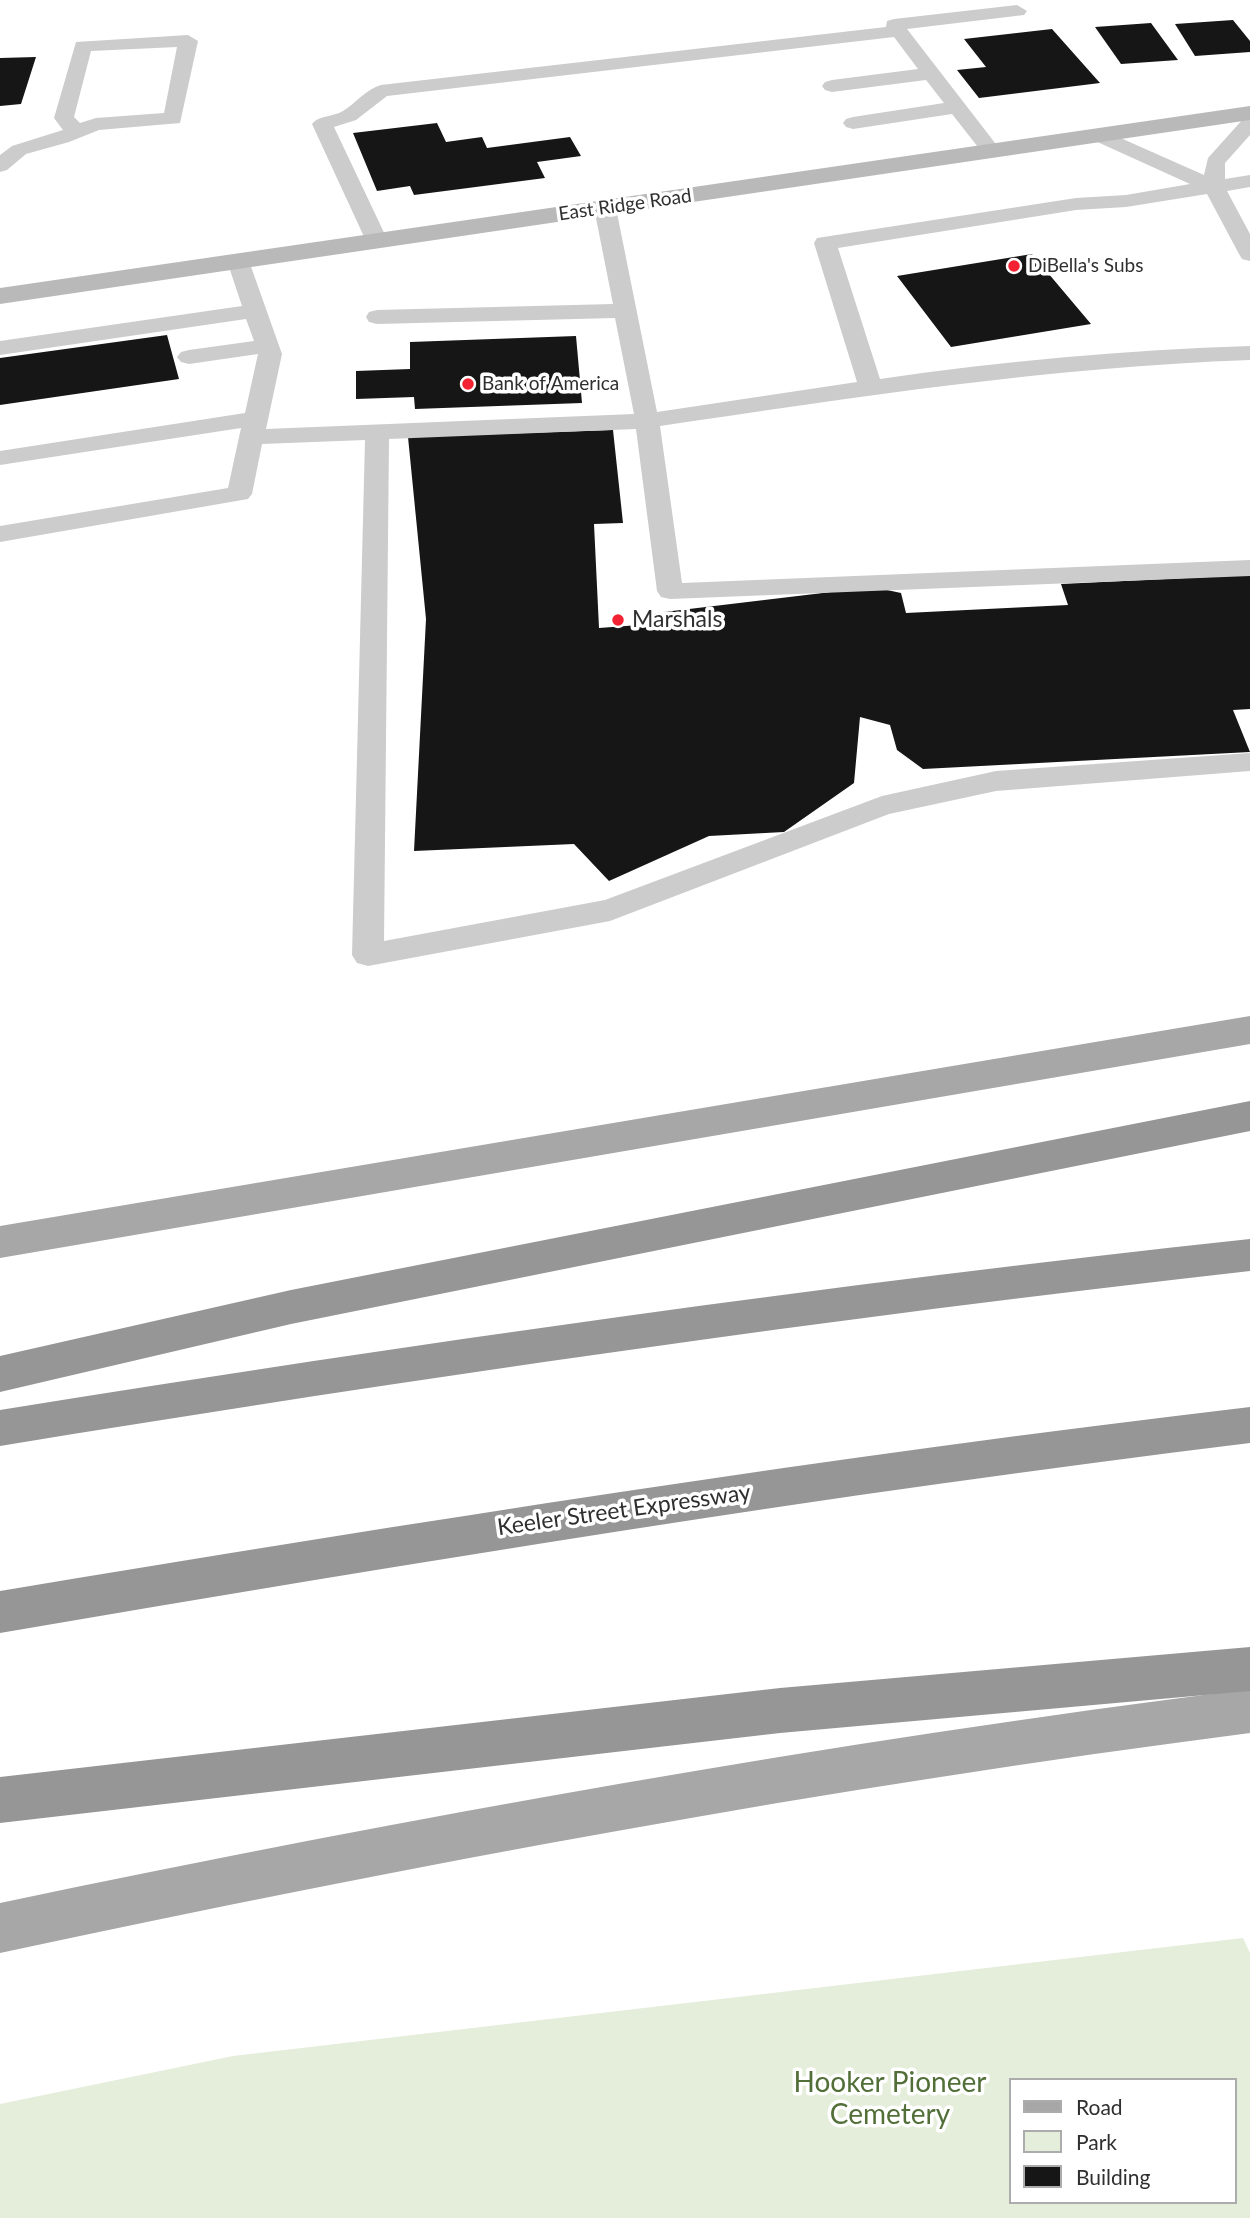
<!DOCTYPE html>
<style>
body{margin:0}
#map{position:relative;width:1250px;height:2218px;overflow:hidden;background:#fff;font-family:Lato,sans-serif}
canvas{display:block}
.legend{position:absolute;left:1009px;top:2078px;width:228px;height:126px;box-sizing:border-box;background:#fff;border:2px solid #acacac;margin:0;padding:9px 12px;list-style:none;font-size:21px;color:#2f2f2f}
.legend li{display:flex;align-items:center;gap:14px;height:35px}
.legend b{width:35px;border:2px solid #acacac}
</style>
<div id="map">
<canvas width="1250" height="2218"></canvas>
<ul class="legend">
<li><b style="height:9px;background:#a7a7a7"></b>Road</li>
<li><b style="height:19px;background:#e5eddb"></b>Park</li>
<li><b style="height:19px;background:#161616"></b>Building</li>
</ul>
</div>
<script>
const ctx = document.querySelector('canvas').getContext('2d');
ctx.lineJoin = 'round';
function paint(path, color) {
  ctx.fillStyle = color;
  ctx.fill(path, 'evenodd');
}
function stroke(path, color, width, dash) {
  ctx.strokeStyle = color;
  ctx.lineWidth = width;
  ctx.lineCap = dash ? 'butt' : 'round';
  ctx.setLineDash(dash || []);
  ctx.stroke(path);
}
function label(font, color, halo, rows, align = 'center') {
  ctx.font = font + ' Lato,sans-serif';
  ctx.lineWidth = 7;
  ctx.setLineDash([]);
  ctx.textBaseline = 'middle';
  ctx.strokeStyle = halo;
  ctx.fillStyle = color;
  for (const [text, x, y, turn = 0] of rows) {
    ctx.save();
    ctx.translate(x, y);
    ctx.rotate((+turn || 0) * Math.PI / 180);
    ctx.textAlign = isNaN(turn) ? turn : align;
    if (halo) ctx.strokeText(text, 0, 0);
    ctx.fillText(text, 0, 0);
    ctx.restore();
  }
}
paint(new Path2D(`
 M1243,1938L1250,1953V2218H0V2104L233,2056ZM1010,2080H1234V2202H1010Z`), '#e5eddb');
paint(new Path2D(`
 M1233,20L1250,41V52L1195,56L1175,24Z
 M1151,23L1178,60L1121,64L1095,27Z
 M1052,29L1100,83L979,98L957,70L986,67L964,39Z
 M36,57L21,104L0,106V58Z
 M437,123L446,142L482,137L487,148L570,137L581,156L537,162L545,178L414,195L410,186L377,191L353,133Z
 M1032,254L1091,324L951,347L897,276Z
 M167,335L179,379L0,405V358Z
 M576,336L582,403L415,409L414,397L356,399V371L410,369V342Z
 M613,430L623,523L594,524L599,628L666,623L664,612L873,587L901,593L906,613L1068,605L1061,584L1250,575V709L1233,710L1250,752L923,769L897,750L890,725L860,717L854,783L784,832L709,836L609,881L574,844L414,851L426,619L408,437Z`), '#161616');
paint(new Path2D(`
 M1017,5L1027,11L1024,15L907,29L1002,152L999,156H985L952,114L853,129L846,127L843,123L846,119L853,117L944,103L926,80L832,92L825,90L822,86L825,82L832,80L918,69L894,37L387,96L356,120L334,127L388,241L385,246H369L366,241L312,124C319,115 333,117 343,111C356,103 366,89 381,85L886,27L887,21L894,19Z
 M188,35L198,41L180,123L99,130L69,142L26,154L7,170L0,172V155L12,146L63,130L54,118L76,42ZM177,47L164,113L96,118L80,123L74,117L91,51Z
 M1250,117V135L1225,163V179L1250,175V187L1227,191L1250,234V261L1242,259L1239,254L1207,194L1126,207L1076,210L838,248L880,379C1002,361 1127,350 1250,346V360C1052,367 856,397 660,426L682,583L1250,560V576L670,599L661,597L657,591L636,429L389,439L384,941L605,900L882,796L996,771L1250,753V771L996,791L889,814L610,921L368,966L357,963L352,955L365,440L262,444L252,494L248,499L0,542V526L228,488L241,428L0,465V451L245,413L258,354L189,364L181,362L177,357L181,352L189,350L254,341L246,319L0,355V341L242,306L227,261L230,256H246L249,261L282,354L266,429L634,414L615,318L377,324L369,322L366,317L369,312L377,310L613,304L594,208L597,203H613L616,208L657,412L857,382L814,243L817,238L1076,198L1126,195L1190,184L1093,140L1090,136L1093,132H1107L1204,175L1208,158L1243,119Z`), '#ccc');
paint(new Path2D(`
 M1250,106V120L0,304V288Z`), '#b9b9b9');
paint(new Path2D(`
 M1250,1016V1044L0,1258V1226Z
 M1250,1689V1733C830,1787 414,1864 0,1953V1903C414,1816 830,1742 1250,1689Z`), '#a7a7a7');
paint(new Path2D(`
 M1250,1101V1131L291,1324L0,1392V1356L291,1290Z
 M1250,1239V1271C832,1318 415,1378 0,1446V1410C416,1343 832,1284 1250,1239Z
 M1250,1407V1443C831,1494 416,1562 0,1633V1591C416,1522 831,1456 1250,1407Z
 M1250,1647V1691L780,1733L0,1823V1777L780,1688Z`), '#969696');
for (const [x, y, r, color] of [
 [1014,266,7,"#f42333"],
 [468,384,7,"#f42333"],
 [618,620,7,"#f42333"]
]) {
  const dot = new Path2D();
  dot.arc(x, y, r, 0, 2 * Math.PI);
  ctx.fillStyle = color;
  ctx.fill(dot);
  stroke(dot, '#fff', 2.5);
}
label('19px', '#2f2f2f', '#fff', [
 ["East Ridge Road",625,205,-8]
]);
label('19px', '#2f2f2f', '#fff', [
 ["DiBella's Subs",1028,266],
 ["Bank of America",482,384]
], 'left');
label('23px', '#2f2f2f', '#fff', [
 ["Marshals",632,620]
], 'left');
label('23px', '#2f2f2f', '#fff', [
 ["Keeler Street Expressway",624,1510,-8]
]);
label('28px', '#526f38', '#fff', [
 ["Hooker Pioneer",890,2083],
 ["Cemetery",890,2115]
]);
</script>
